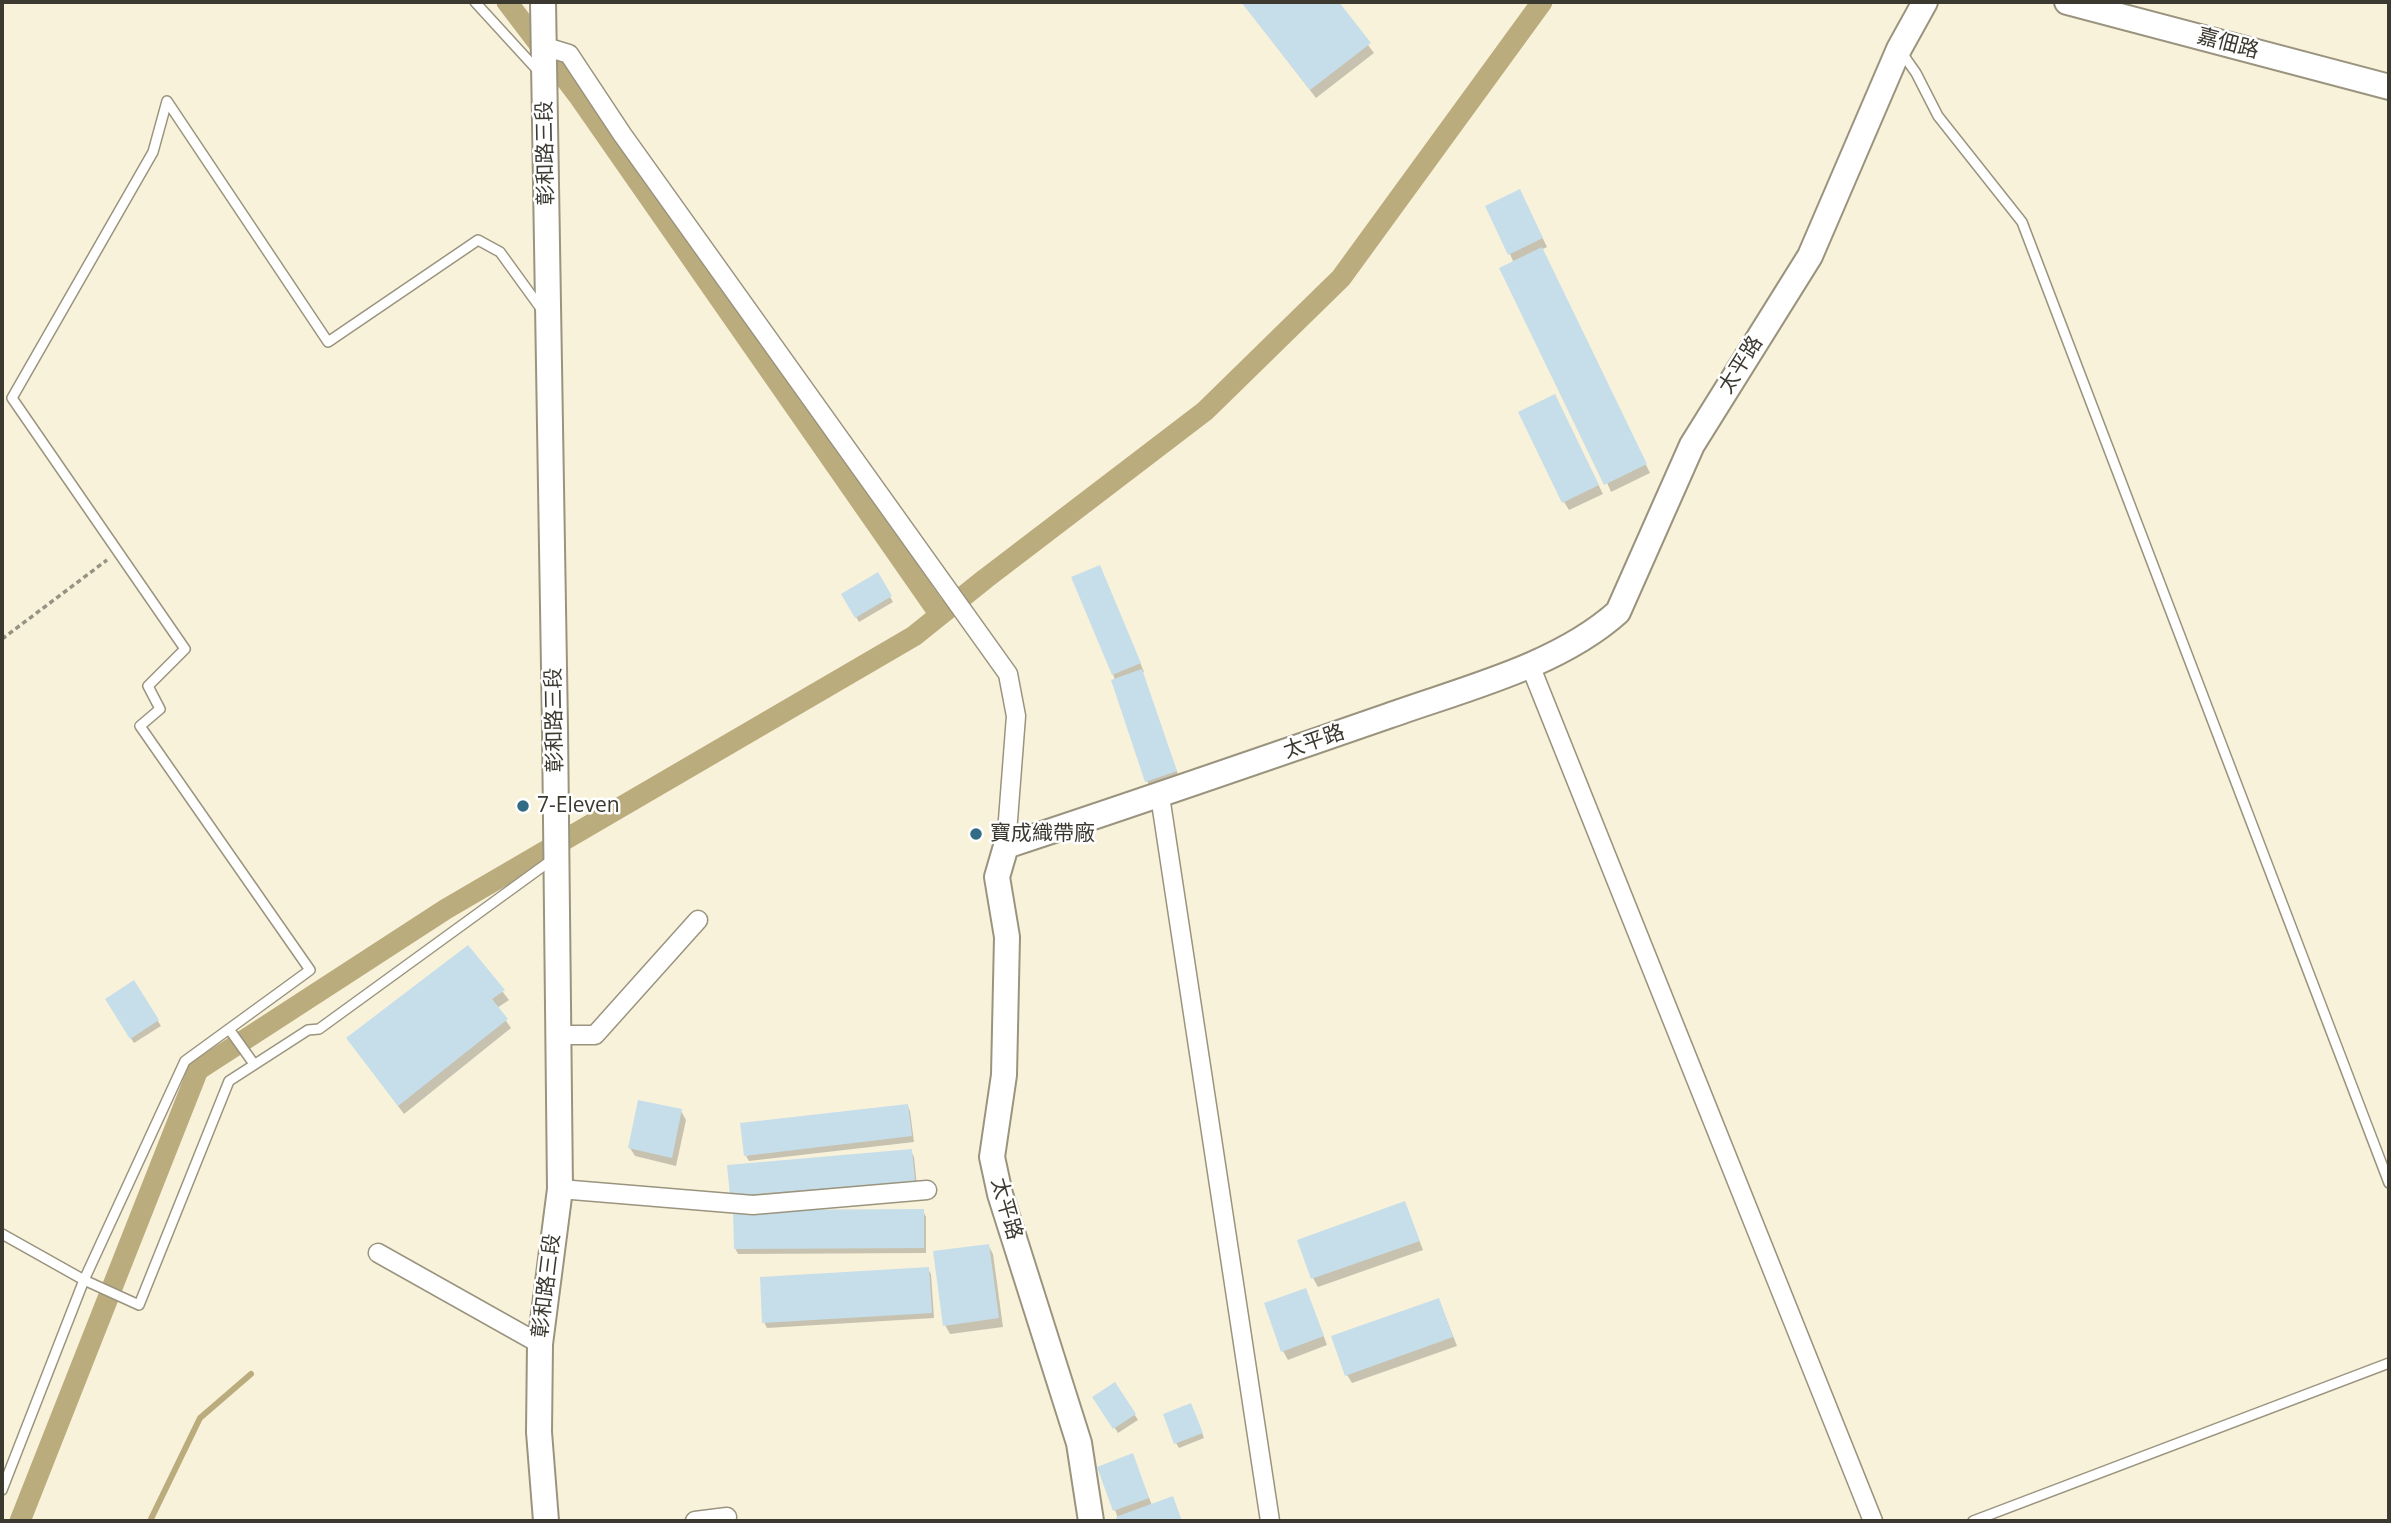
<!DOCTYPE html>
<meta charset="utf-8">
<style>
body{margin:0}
#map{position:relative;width:2391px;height:1523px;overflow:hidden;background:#f9f2db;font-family:"Open Sans",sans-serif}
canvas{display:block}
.frame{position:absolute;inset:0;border:4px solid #3b3930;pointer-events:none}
</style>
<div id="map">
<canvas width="2391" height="1523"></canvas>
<div class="frame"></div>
</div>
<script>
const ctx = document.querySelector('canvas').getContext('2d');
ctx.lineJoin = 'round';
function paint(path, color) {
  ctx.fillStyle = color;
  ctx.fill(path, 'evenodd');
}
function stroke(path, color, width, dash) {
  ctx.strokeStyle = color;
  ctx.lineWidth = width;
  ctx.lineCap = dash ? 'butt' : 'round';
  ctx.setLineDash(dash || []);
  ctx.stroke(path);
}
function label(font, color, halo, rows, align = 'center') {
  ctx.font = font + ' "Open Sans","Noto Sans TC",sans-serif';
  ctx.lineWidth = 5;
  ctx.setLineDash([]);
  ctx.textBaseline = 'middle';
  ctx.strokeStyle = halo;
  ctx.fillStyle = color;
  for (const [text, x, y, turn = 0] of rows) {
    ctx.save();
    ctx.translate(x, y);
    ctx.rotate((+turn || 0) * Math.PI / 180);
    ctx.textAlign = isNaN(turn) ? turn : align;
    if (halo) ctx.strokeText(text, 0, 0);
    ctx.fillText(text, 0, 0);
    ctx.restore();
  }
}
paint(new Path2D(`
 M1242,2H1336L1374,53L1316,98Z
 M1524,200L1547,247L1541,250L1650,473L1611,492L1510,254Z
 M1559,405L1603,494L1569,510L1564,502Z
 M877,575L893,602L859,622L843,595Z
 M1104,576L1144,672L1142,673L1180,780L1152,790L1147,781L1113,674Z
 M468,947L509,1000L497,1008L511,1028L404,1114L354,1047Z
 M134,983L161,1026L134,1043L107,1000Z
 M907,1105L910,1111L914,1142L749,1161L746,1156Z
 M681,1111L686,1120L676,1166L635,1156L630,1148Z
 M911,1151L914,1157L917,1186L734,1201L731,1196Z
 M1405,1204L1423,1250L1318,1287L1313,1278Z
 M923,1211L926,1217V1253L738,1254L735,1248Z
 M988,1245L993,1254L1003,1327L950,1334L945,1325Z
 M928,1269L931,1274L934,1318L767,1328L764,1322Z
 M1306,1290L1327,1345L1288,1360L1283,1351Z
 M1439,1300L1457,1346L1352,1383L1347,1375Z
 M1115,1384L1138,1420L1118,1433L1095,1397Z
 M1194,1411L1204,1438L1179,1448L1176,1443Z
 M1132,1456L1152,1505L1172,1498L1182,1521H1119L1115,1510Z`), '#0003');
stroke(new Path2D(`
 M150,1521L200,1418L251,1374`), '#baac7d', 6);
stroke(new Path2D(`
 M507,2L580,98L940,615
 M20,1521L198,1070L446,909L914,636L985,579L1205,411L1341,278L1542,2`), '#baac7d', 21);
paint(new Path2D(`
 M1241,2H1339L1371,43L1310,90Z
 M1520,189L1543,238L1508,255L1485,206Z
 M1542,247L1647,464L1604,485L1499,268Z
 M1555,394L1599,485L1562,503L1518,412Z
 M1100,565L1141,663L1112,675L1071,577Z
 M878,572L892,596L855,618L841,594Z
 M1142,669L1177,771L1145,782L1111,680Z
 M468,945L505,990L492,999L508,1019L398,1106L346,1038Z
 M134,980L159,1020L130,1039L105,999Z
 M638,1100L682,1109L672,1158L628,1148Z
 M908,1104L912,1136L744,1156L740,1123Z
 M912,1149L915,1181L730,1196L727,1165Z
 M1405,1201L1420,1241L1311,1279L1297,1240Z
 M924,1209V1248L734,1249L733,1210Z
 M989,1244L999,1318L943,1326L933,1251Z
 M929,1267L932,1313L762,1323L760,1277Z
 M1306,1288L1324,1336L1281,1352L1264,1303Z
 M1439,1298L1453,1337L1345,1376L1331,1336Z
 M1115,1382L1136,1414L1113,1429L1092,1397Z
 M1191,1403L1203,1433L1174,1444L1163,1414Z
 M1133,1453L1149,1498L1113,1511L1097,1467Z
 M1173,1496L1182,1521H1117L1116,1517Z`), '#c6deea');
const lane = new Path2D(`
 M475,2L540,73
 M1902,53L1916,73L1938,116L2022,222L2389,1183
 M229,1029L254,1064
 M2,1234L84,1280L185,1061L310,970L140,726L160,709L148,686L185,649L12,398L153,152L167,101L328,342L478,240L500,252L542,310
 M2,1490L84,1280L139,1305L229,1081L308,1030L319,1029L553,859
 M1973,1521L2389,1363`);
const street = new Path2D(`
 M543,46L569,54L622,134L1008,674L1016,716L1006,846
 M1530,665L1873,1521
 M1160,796L1270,1521
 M557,1035H595L698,920
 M560,1189L753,1205L927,1190
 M378,1253L540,1344
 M695,1521L727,1517`);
const secondary = new Path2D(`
 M543,2L555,728L560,1189L540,1344L539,1432L546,1521
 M2067,2L2389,87
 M1091,1521L1079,1443L1000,1194L992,1157L1004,1075L1007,937L997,877L1006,846C1134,804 1261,760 1388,716C1463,689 1558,666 1618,612L1692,445L1810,256L1899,49L1925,2`);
stroke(lane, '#9a947f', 12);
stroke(street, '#9a947f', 21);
stroke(secondary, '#9a947f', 28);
stroke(new Path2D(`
 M2,639L107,560`), '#979383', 3.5, [5, 3.5]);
stroke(lane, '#fff', 9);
stroke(street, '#fff', 18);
stroke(secondary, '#fff', 24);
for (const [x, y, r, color] of [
 [523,806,7,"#326b84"],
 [976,834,7,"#326b84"]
]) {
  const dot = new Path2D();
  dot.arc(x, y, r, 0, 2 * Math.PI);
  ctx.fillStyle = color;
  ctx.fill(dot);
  stroke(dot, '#fff', 2.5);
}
label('21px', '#3b3930', '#fff', [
 ["嘉佃路",2228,44,15],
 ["彰和路三段",546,153,-91],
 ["太平路",1741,365,-58],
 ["彰和路三段",555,720,-91],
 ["太平路",1314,742,-19],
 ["太平路",1006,1209,74],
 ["彰和路三段",547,1286,-83]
]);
label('21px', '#3b3930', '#fff', [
 ["7-Eleven",537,806],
 ["寶成織帶廠",990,834]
], 'left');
</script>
